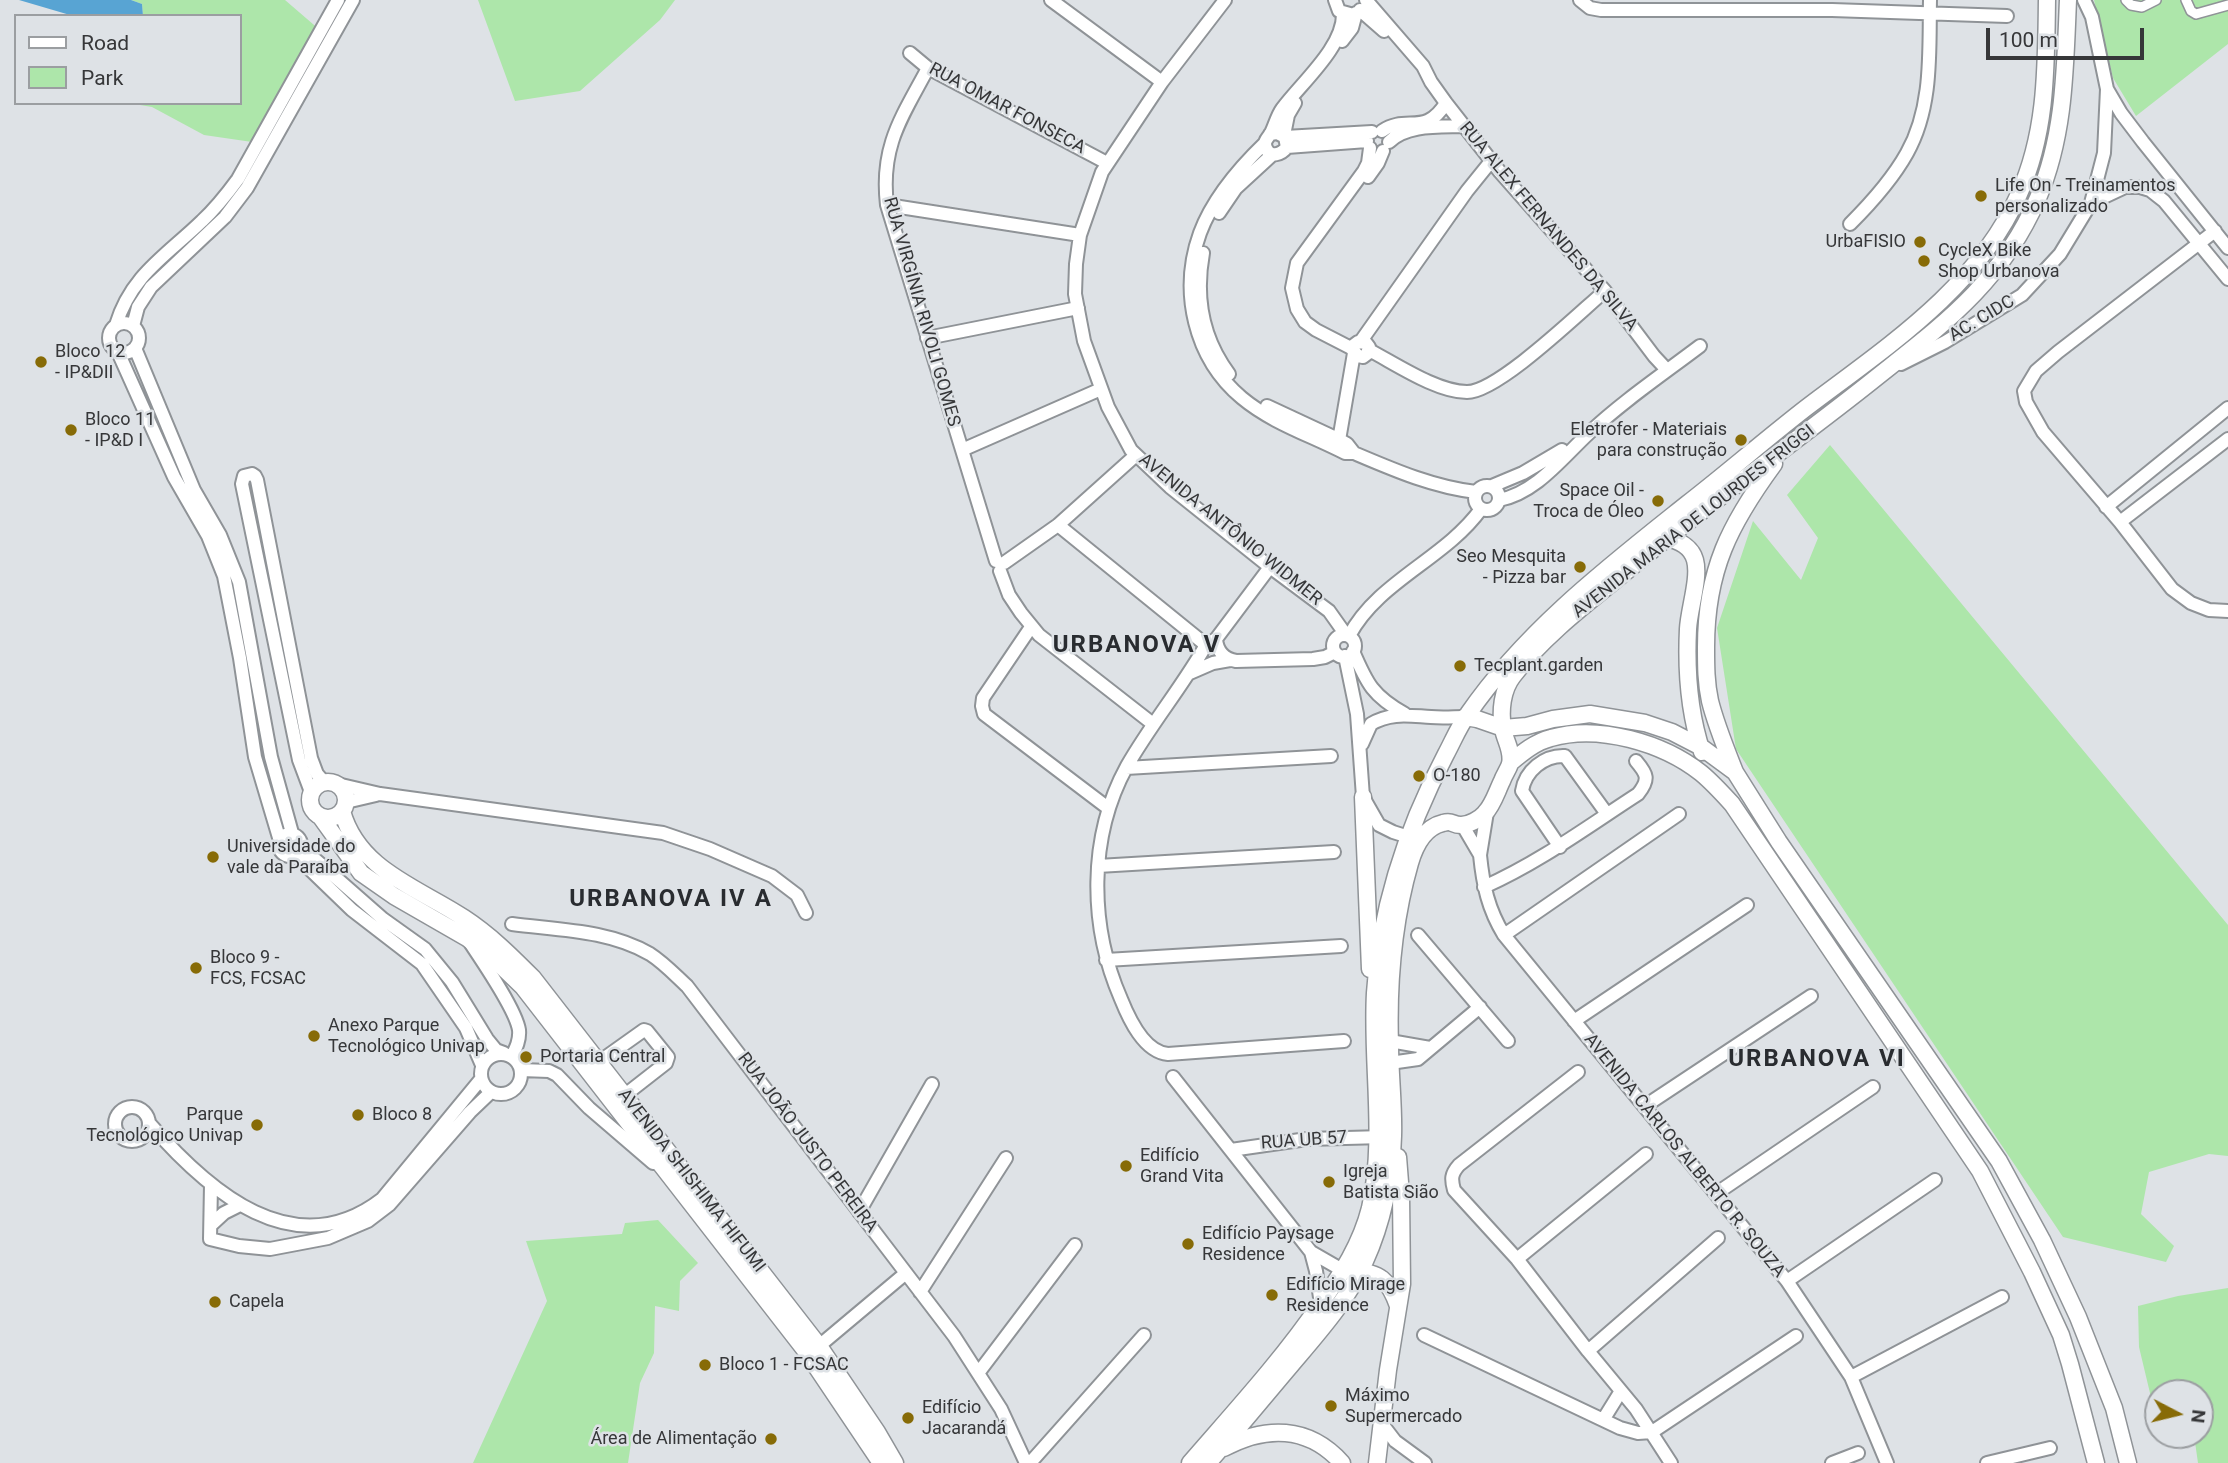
<!DOCTYPE html>
<meta charset="utf-8">
<style>
body{margin:0}
#map{position:relative;width:2228px;height:1463px;overflow:hidden;background:#dee2e6;font-family:Roboto,sans-serif}
canvas{display:block}
.legend{position:absolute;left:14px;top:14px;width:228px;height:91px;box-sizing:border-box;background:#dee2e6;border:2px solid #9b9ea1;margin:0;padding:9px 12px;list-style:none;font-size:21px;color:#363739}
.legend li{display:flex;align-items:center;gap:14px;height:35px}
.legend b{width:35px;border:2px solid #9b9ea1}
.north{position:absolute;left:2144px;top:1379px;width:70px;height:70px;box-sizing:border-box;background:#dee2e6;border:2px solid #9b9ea1;border-radius:50%;rotate:97deg;font-size:19px;font-weight:700;line-height:28px;text-align:center;color:#363739}
.north::after{content:'';display:block;margin:auto;width:24px;height:32px;background:#876b07;clip-path:polygon(50% 0,100% 100%,50% 72%,0 100%)}
.scale{position:absolute;left:1986px;top:28px;width:158px;height:32px;box-sizing:border-box;border:4px solid #363739;border-top:0;padding-left:9px;font-size:21px;line-height:24px;white-space:nowrap;color:#363739;-webkit-text-stroke:5px #dee2e6;paint-order:stroke}
</style>
<div id="map">
<canvas width="2228" height="1463"></canvas>
<ul class="legend">
<li><b style="height:9px;background:#fff"></b>Road</li>
<li><b style="height:19px;background:#ade6aa"></b>Park</li>
</ul>
<div class="north">N</div>
<div class="scale">100 m</div>
</div>
<script>
const ctx = document.querySelector('canvas').getContext('2d');
ctx.lineJoin = 'round';
function paint(path, color) {
  ctx.fillStyle = color;
  ctx.fill(path, 'evenodd');
}
function stroke(path, color, width, dash) {
  ctx.strokeStyle = color;
  ctx.lineWidth = width;
  ctx.lineCap = dash ? 'butt' : 'round';
  ctx.setLineDash(dash || []);
  ctx.stroke(path);
}
function label(font, color, halo, rows, align = 'center') {
  ctx.font = font + ' Roboto,sans-serif';
  ctx.lineWidth = 5;
  ctx.setLineDash([]);
  ctx.textBaseline = 'middle';
  ctx.strokeStyle = halo;
  ctx.fillStyle = color;
  for (const [text, x, y, turn = 0] of rows) {
    ctx.save();
    ctx.translate(x, y);
    ctx.rotate((+turn || 0) * Math.PI / 180);
    ctx.textAlign = isNaN(turn) ? turn : align;
    if (halo) ctx.strokeText(text, 0, 0);
    ctx.fillText(text, 0, 0);
    ctx.restore();
  }
}
paint(new Path2D(`
 M131,0H285L321,31L259,143L204,135L152,107L128,103H240V16H143L142,4Z
 M478,0H675L660,20L580,91L515,101Z
 M2094,0H2228V44L2136,116L2113,78Z
 M1830,445L2228,925V1156L2209,1154L2149,1172L2141,1214L2174,1246L2166,1262L2063,1237L1736,749L1717,628L1753,521L1801,580L1818,538L1787,495Z
 M658,1220L698,1263L680,1281L679,1311L655,1306L654,1353L640,1383L628,1463H473L547,1301L526,1241L622,1234L625,1223Z
 M2228,1288V1463H2198L2194,1435H2200V1393H2158V1415L2155,1414L2139,1347L2138,1306L2178,1296Z`), '#ade6aa');
paint(new Path2D(`
 M19,0H131L142,4L143,16H114L110,14L70,15Z`), '#58a4d3');
const pedestrian = new Path2D(`
 M2126,0L2131,5L2142,7L2156,0
 M2186,0L2191,11L2196,14L2228,5`);
const minor = new Path2D(`
 M1051,0L1162,82
 M1225,0L1162,82L1102,172L1080,235L1076,264L1075,294L1084,341L1108,407L1131,450L1170,487L1270,567L1329,611L1346,635
 M1335,0L1339,11L1350,14
 M1366,0L1423,66L1431,82L1446,103L1500,172L1605,291L1654,356L1667,370
 M1580,0L1590,8L1601,10H1832L2007,16
 M1360,10L1384,31
 M1342,41L1352,28L1356,13
 M910,53L928,68L1107,163
 M928,68C902,117 880,146 887,205L996,561
 M2107,89L2121,113L2143,142L2228,248
 M1382,131C1407,114 1425,137 1446,103
 M1270,134L1277,133L1285,137L1287,147C1282,154 1270,159 1266,148C1263,141 1268,138 1271,133C1275,125 1277,116 1282,109C1302,82 1344,47 1343,13
 M1284,135L1288,115L1295,103
 M1285,137L1372,132
 M1389,142C1407,124 1440,127 1465,126
 M1265,143C1239,168 1213,198 1200,233C1179,291 1194,358 1242,398C1272,423 1310,435 1345,453H1354C1394,470 1433,487 1476,492
 M1287,147L1367,141
 M1368,177L1378,163L1383,151
 M2091,203L2125,187H2140L2150,190L2164,201L2228,279
 M887,205L1080,235
 M1219,213L1236,188L1273,154
 M1850,224C1872,202 1892,180 1907,153C1933,107 1929,51 1930,0
 M2215,231L2058,352L2036,371L2024,391L2026,402L2043,432L2120,522L2172,589L2191,603L2209,610L2228,611
 M1203,253C1195,297 1202,338 1229,374
 M109 338a15 15 0 1 1 30 0a15 15 0 1 1-30 0Z
 M116,325C131,275 167,255 202,221C216,208 227,194 238,179L338,0
 M133,326L138,307L151,287L225,217L247,188L353,0
 M927,338L1078,308
 M1361,341L1467,191L1492,160
 M135,348L194,490L220,535L239,582L271,757L292,833
 M1353,350L1354,345L1358,342L1366,343L1369,347L1367,354L1363,357L1358,356L1351,348L1316,330L1305,322L1297,309L1292,288L1297,263L1364,171L1368,163L1370,148
 M1369,350C1396,364 1437,392 1467,392C1498,392 1579,313 1605,291
 M118,352L174,477L208,536L224,576L240,658L255,757L280,841
 M1901,364L1945,342L2022,295L2060,254L2091,203L2104,153L2107,89L2092,17L2084,0
 M1267,406L1340,440L1347,444L1354,453
 M1338,446L1354,353
 M962,450L1101,389
 M1475 498a12 12 0 1 1 24 0a12 12 0 1 1-24 0Z
 M1492,486L1523,473L1562,450
 M1499,500C1536,493 1562,458 1589,433C1623,401 1663,374 1700,346
 M2106,507L2228,408
 M2120,522L2228,439
 M1058,525L1206,645
 M1004,563L1058,525L1136,455
 M1270,567L1216,639L1206,645C1182,687 1151,724 1127,766C1088,837 1089,926 1121,999C1129,1019 1144,1052 1168,1054L1344,1041
 M1000,571L1009,595L1021,613L1039,635L1153,724
 M1031,627L983,698L982,706L984,714L1108,808
 M1333 646a11 11 0 1 1 22 0a11 11 0 1 1-22 0Z
 M1349,636C1378,581 1445,559 1481,509
 M1216,639C1217,651 1224,659 1236,661L1313,659L1325,657L1335,652
 M1353,651C1367,684 1373,696 1405,714
 M1345,656L1357,714L1363,797L1379,825L1393,832L1415,839
 M1190,673L1213,663L1230,660
 M1362,744L1371,724C1391,712 1410,716 1431,717C1443,718 1454,717 1465,717
 M1126,768L1331,756
 M337,784L380,794L663,833L710,849L772,876L797,895L806,913
 M311,792L299,760L242,484L244,476L252,474L255,476L257,480L311,758L317,774L324,782
 M346,802L376,795
 M1463,826L1480,855L1487,812
 M279 845a11 11 0 1 1 22 0a11 11 0 1 1-22 0Z
 M301,847L383,919L425,949L452,982L487,1039L496,1050L504,1053
 M1560,847L1522,791C1525,771 1544,755 1565,756L1607,814
 M295,855L352,910L422,964L466,1028L482,1065
 M1480,855C1483,885 1488,909 1504,935L1787,1281L1851,1377L1887,1463
 M1098,866L1334,852
 M1484,887C1540,862 1587,827 1638,794C1650,779 1647,774 1636,761
 M512,924C558,930 609,930 650,954C664,963 675,975 687,986L954,1336L1001,1409L1026,1463
 M1418,935L1508,1041
 M1504,935L1679,814
 M471,944C483,962 516,1010 519,1030C520,1040 516,1048 512,1056
 M1106,960L1341,946
 M1574,1021L1747,905
 M1390,1041L1430,1048
 M481 1074a20 20 0 1 1 40 0a20 20 0 1 1-40 0Z
 M599,1062L644,1030L647,1031L668,1057L666,1063L625,1095
 M1390,1063L1418,1059L1480,1007
 M521,1070L549,1071L557,1075L589,1108L653,1163
 M1578,1072L1459,1165C1451,1174 1451,1179 1454,1190L1517,1259L1588,1351L1636,1409L1671,1463
 M1173,1077L1311,1252L1316,1271L1321,1304
 M1645,1106L1811,996
 M115 1124a17 17 0 1 1 34 0a17 17 0 1 1-34 0Z
 M149,1123C208,1191 294,1267 382,1199L481,1079
 M1231,1150L1307,1139L1384,1137
 M211,1185L210,1239L239,1246L270,1249L328,1238L368,1221L389,1205L470,1112L491,1092
 M1717,1193L1873,1087
 M859,1212L932,1084
 M211,1225L224,1213L240,1205
 M1311,1252L1344,1271
 M1517,1259L1646,1154
 M1787,1281L1935,1180
 M920,1292L1006,1158
 M1424,1335L1620,1428L1638,1433L1652,1432L1796,1336
 M819,1346L906,1273
 M1588,1351L1718,1238
 M979,1372L1075,1245
 M1851,1377L2002,1297
 M1603,1420L1621,1391
 M1382,1424L1395,1441L1425,1463
 M1030,1463L1144,1335
 M1832,1463L1858,1453
 M1987,1463L2050,1448`);
const tertiary = new Path2D(`
 M1667,538C1679,541 1691,546 1695,560C1700,578 1689,609 1688,629C1686,670 1689,713 1702,752
 M1465,717L1477,719L1503,728L1527,726L1553,719L1590,714L1645,723L1672,732L1701,747L1735,772L1779,842L1999,1161L2042,1240L2078,1317L2114,1408L2128,1463
 M1510,763C1522,753 1535,742 1551,738C1599,724 1663,743 1701,773C1712,782 1722,793 1732,804L1980,1171L2032,1272L2061,1335L2070,1364L2096,1463
 M1735,772C1726,749 1716,725 1710,701C1706,683 1706,666 1706,647C1706,570 1730,524 1774,464
 M310 800a18 18 0 1 1 36 0a18 18 0 1 1-36 0Z
 M1363,797L1370,969
 M342,811C358,870 419,888 464,918C490,935 511,956 533,978L819,1346L877,1432L895,1463
 M320,816L361,873L394,896L467,938L494,959L523,987L805,1350L881,1463
 M1352,1271C1380,1272 1389,1280 1398,1306
 M1224,1448C1265,1426 1308,1425 1342,1463
 M1190,1463C1235,1411 1282,1360 1321,1303C1342,1273 1361,1244 1370,1208C1386,1137 1371,1064 1375,993C1380,908 1407,828 1446,754C1453,741 1459,726 1468,714C1526,630 1608,567 1687,504C1727,473 1766,439 1806,408C1885,348 1978,288 2019,194C2047,132 2046,67 2047,0
 M1208,1463C1236,1431 1263,1398 1291,1365C1318,1333 1348,1300 1365,1261C1382,1224 1392,1178 1393,1136C1394,1106 1390,1075 1390,1045C1388,984 1393,922 1410,863C1415,846 1425,827 1443,823C1453,820 1451,825 1461,825C1469,825 1480,819 1485,813C1493,805 1497,791 1502,781C1504,775 1508,770 1510,764C1513,751 1505,741 1503,729C1500,711 1502,690 1513,676C1545,634 1594,598 1634,565C1710,502 1790,446 1867,385C1938,328 2000,286 2038,198C2065,135 2065,68 2068,0
 M1377,1463L1388,1370L1402,1284L1401,1195L1398,1157`);
stroke(pedestrian, '#8f9397', 12);
stroke(minor, '#8f9397', 16);
stroke(tertiary, '#8f9397', 19);
stroke(pedestrian, '#fff', 9);
stroke(minor, '#fff', 12);
stroke(tertiary, '#fff', 16);
for (const [x, y, r, color] of [
 [1981,196,7,"#876b07"],
 [1920,242,7,"#876b07"],
 [1924,261,7,"#876b07"],
 [41,362,7,"#876b07"],
 [71,430,7,"#876b07"],
 [1741,440,7,"#876b07"],
 [1658,501,7,"#876b07"],
 [1580,567,7,"#876b07"],
 [1460,666,7,"#876b07"],
 [1419,776,7,"#876b07"],
 [213,857,7,"#876b07"],
 [196,968,7,"#876b07"],
 [314,1036,7,"#876b07"],
 [526,1057,7,"#876b07"],
 [358,1115,7,"#876b07"],
 [257,1125,7,"#876b07"],
 [1126,1166,7,"#876b07"],
 [1329,1182,7,"#876b07"],
 [1188,1244,7,"#876b07"],
 [1272,1295,7,"#876b07"],
 [215,1302,7,"#876b07"],
 [705,1365,7,"#876b07"],
 [1331,1406,7,"#876b07"],
 [908,1418,7,"#876b07"],
 [771,1439,7,"#876b07"]
]) {
  const dot = new Path2D();
  dot.arc(x, y, r, 0, 2 * Math.PI);
  ctx.fillStyle = color;
  ctx.fill(dot);
  stroke(dot, '#dee2e6', 2.5);
}
label('18px', '#363739', '#dee2e6', [
 ["RUA OMAR FONSECA",1007,109,28],
 ["RUA ALEX FERNANDES DA SILVA",1548,227,50],
 ["RUA VIRGÍNIA RIVOLI GOMES",921,312,74],
 ["AC. CIDC",1982,319,-31],
 ["AVENIDA MARIA DE LOURDES FRIGGI",1694,522,-38],
 ["AVENIDA ANTÔNIO WIDMER",1230,530,39],
 ["RUA UB 57",1304,1141,-4],
 ["RUA JOÃO JUSTO PEREIRA",807,1143,53],
 ["AVENIDA CARLOS ALBERTO R. SOUZA",1684,1156,51],
 ["AVENIDA SHISHIMA HIFUMI",691,1181,52]
]);
label('18px', '#363739', '#dee2e6', [
 ["Life On - Treinamentos",1995,186],
 ["personalizado",1995,207],
 ["UrbaFISIO",1906,242,"right"],
 ["CycleX Bike",1938,251],
 ["Shop Urbanova",1938,272],
 ["Bloco 12",55,352],
 ["- IP&DII",55,373],
 ["Bloco 11",85,420],
 ["- IP&D I",85,441],
 ["Eletrofer - Materiais",1727,430,"right"],
 ["para construção",1727,451,"right"],
 ["Space Oil -",1644,491,"right"],
 ["Troca de Óleo",1644,512,"right"],
 ["Seo Mesquita",1566,557,"right"],
 ["- Pizza bar",1566,578,"right"],
 ["Tecplant.garden",1474,666],
 ["O-180",1433,776],
 ["Universidade do",227,847],
 ["vale da Paraíba",227,868],
 ["Bloco 9 -",210,958],
 ["FCS, FCSAC",210,979],
 ["Anexo Parque",328,1026],
 ["Tecnológico Univap",328,1047],
 ["Portaria Central",540,1057],
 ["Parque",243,1115,"right"],
 ["Tecnológico Univap",243,1136,"right"],
 ["Bloco 8",372,1115],
 ["Edifício",1140,1156],
 ["Grand Vita",1140,1177],
 ["Igreja",1343,1172],
 ["Batista Sião",1343,1193],
 ["Edifício Paysage",1202,1234],
 ["Residence",1202,1255],
 ["Edifício Mirage",1286,1285],
 ["Residence",1286,1306],
 ["Capela",229,1302],
 ["Bloco 1 - FCSAC",719,1365],
 ["Máximo",1345,1396],
 ["Supermercado",1345,1417],
 ["Edifício",922,1408],
 ["Jacarandá",922,1429],
 ["Área de Alimentação",757,1439,"right"]
], 'left');
ctx.letterSpacing = '2px';
label('bold 24px', '#292c30', '#dee2e6', [
 ["URBANOVA V",1137,646],
 ["URBANOVA IV A",671,900],
 ["URBANOVA VI",1817,1060]
]);
ctx.letterSpacing = '0px';
</script>
